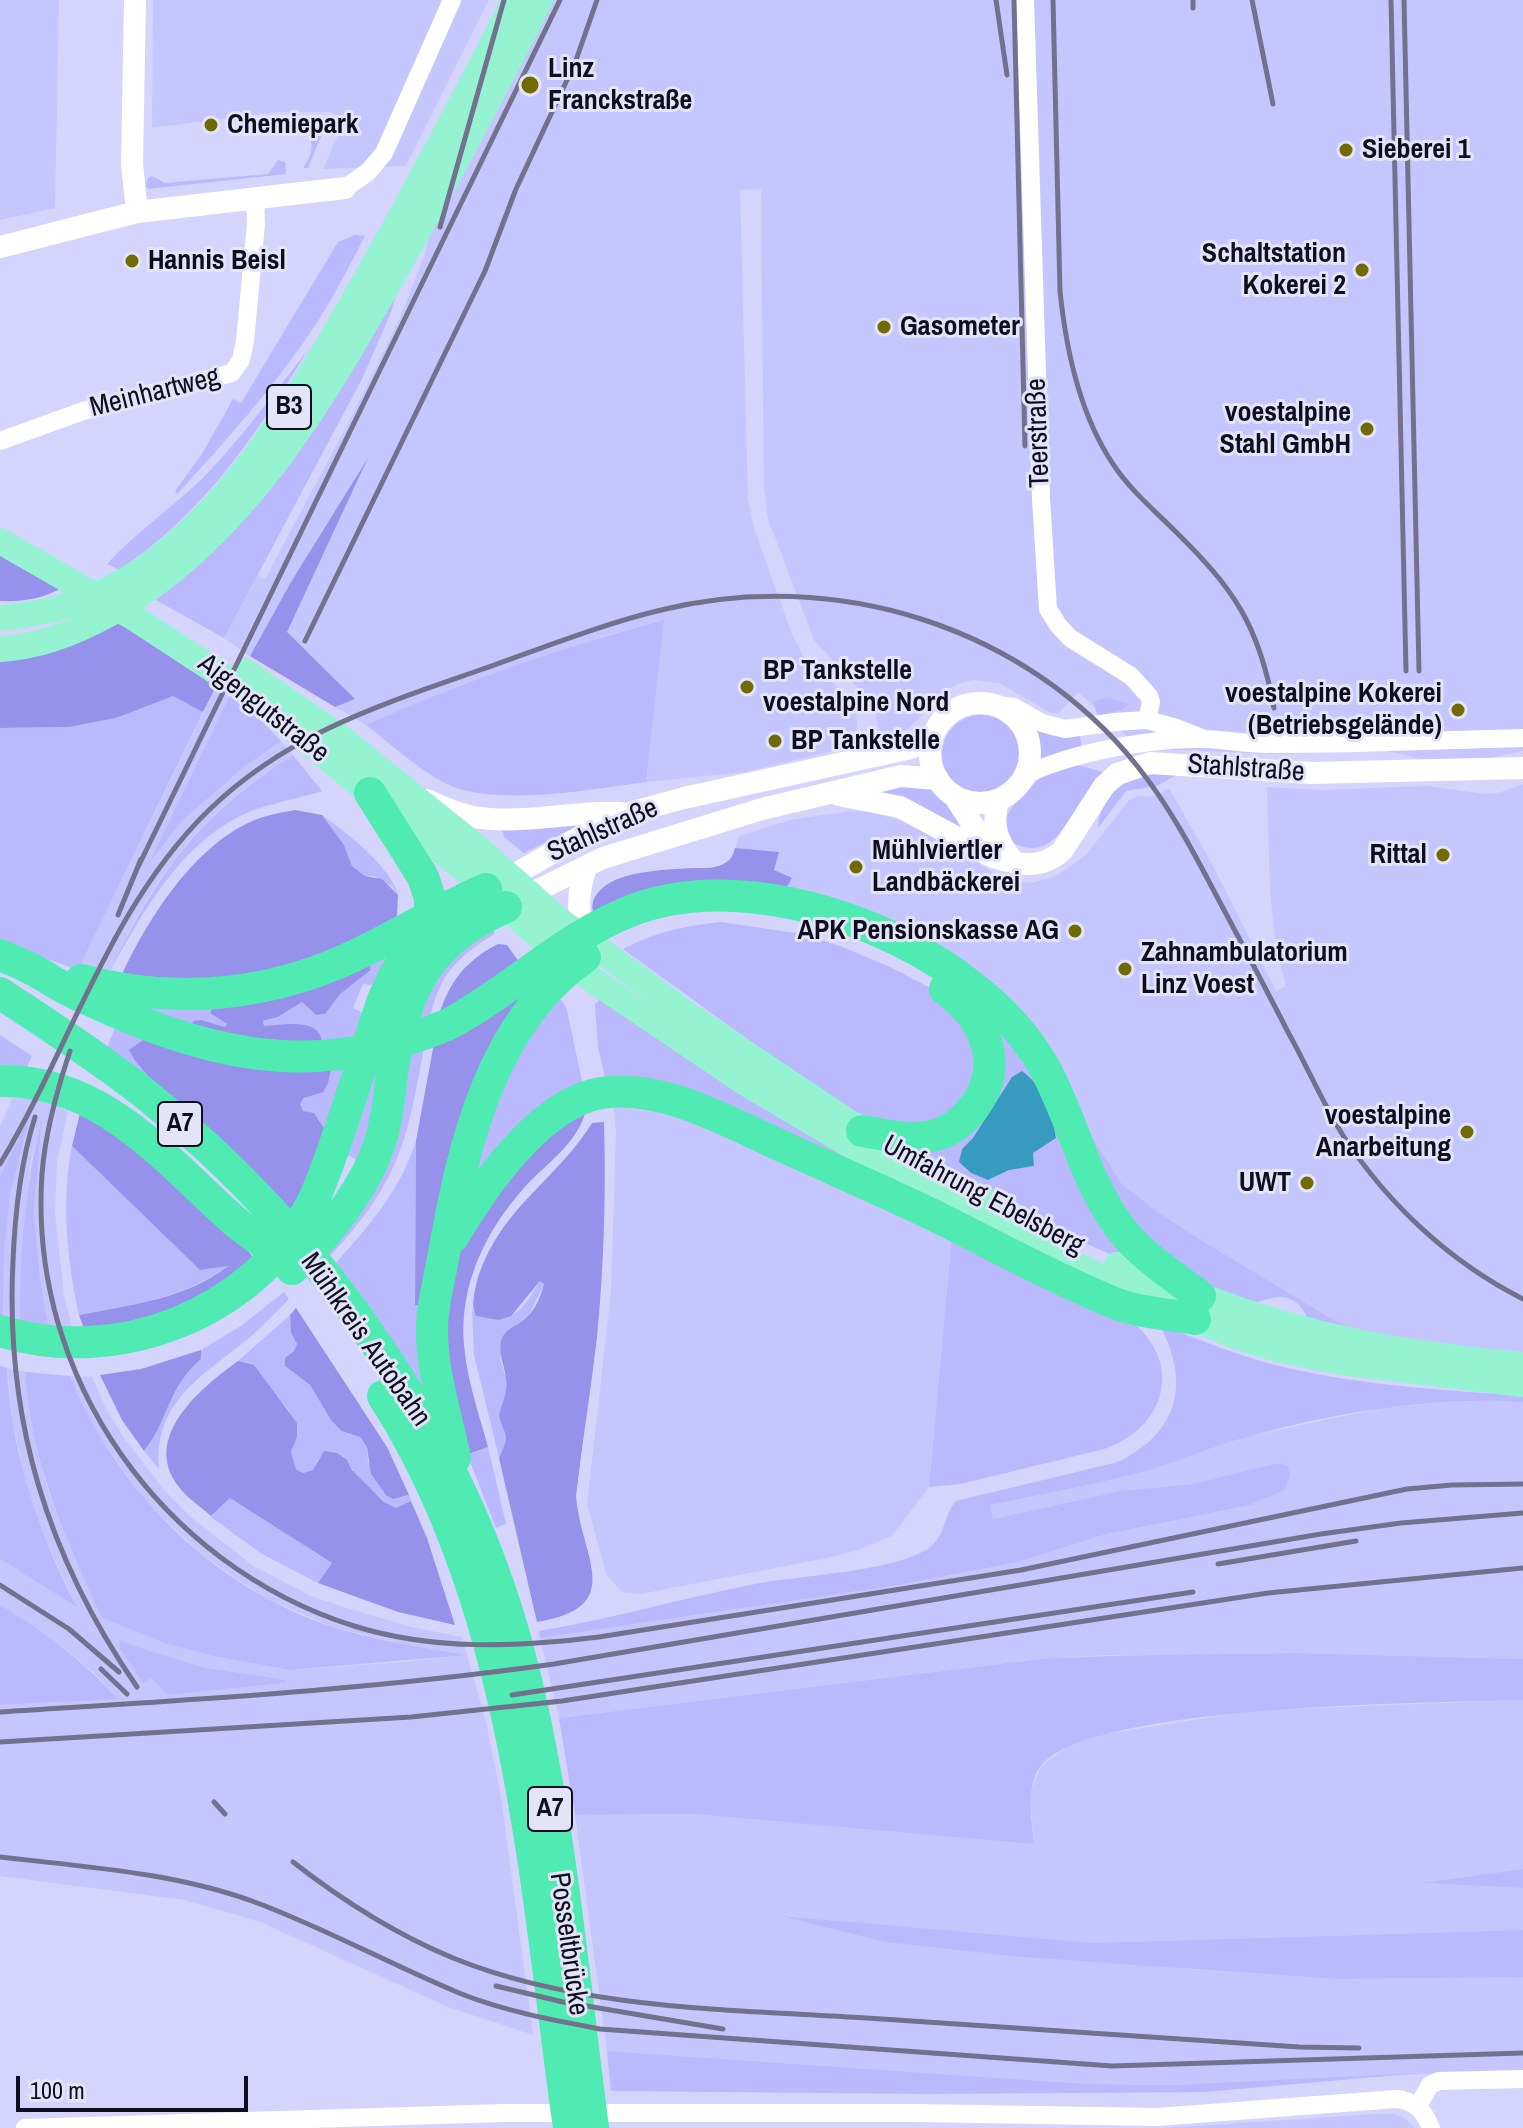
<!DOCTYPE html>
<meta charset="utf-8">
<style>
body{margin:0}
#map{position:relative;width:1523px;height:2128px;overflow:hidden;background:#d4d4fd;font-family:"Archivo Narrow",sans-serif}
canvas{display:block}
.scale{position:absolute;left:16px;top:2076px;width:232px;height:36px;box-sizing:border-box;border:4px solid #0f0e1f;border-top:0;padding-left:10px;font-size:24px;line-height:28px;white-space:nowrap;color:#0f0e1f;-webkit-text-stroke:6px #e3e4f8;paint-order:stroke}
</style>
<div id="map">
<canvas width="1523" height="2128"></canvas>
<div class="scale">100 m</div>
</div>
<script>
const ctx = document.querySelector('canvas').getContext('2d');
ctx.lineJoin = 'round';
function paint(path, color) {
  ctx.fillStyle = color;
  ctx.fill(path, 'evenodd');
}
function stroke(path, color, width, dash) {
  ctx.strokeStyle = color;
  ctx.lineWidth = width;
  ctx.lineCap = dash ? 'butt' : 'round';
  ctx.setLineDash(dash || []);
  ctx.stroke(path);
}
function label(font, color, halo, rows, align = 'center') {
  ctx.font = font + ' "Archivo Narrow",sans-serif';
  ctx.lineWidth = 6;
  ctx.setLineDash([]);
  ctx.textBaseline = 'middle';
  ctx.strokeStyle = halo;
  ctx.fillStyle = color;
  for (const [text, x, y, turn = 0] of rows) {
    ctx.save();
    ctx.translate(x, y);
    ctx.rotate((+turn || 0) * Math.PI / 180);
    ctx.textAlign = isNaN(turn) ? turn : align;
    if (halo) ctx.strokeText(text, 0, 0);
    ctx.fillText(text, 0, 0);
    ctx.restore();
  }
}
paint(new Path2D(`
 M0,0H59L55,208L0,220Z
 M153,0H489L406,166L323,169L345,119L329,112H276L152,128Z
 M543,0H1523V751L1490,758L1422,759L1388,751L1274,754L1181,750L1143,751L1078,692L1058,714L1051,713L999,683L973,680L957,684L943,692L908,729L886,736L880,733L875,714L866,697L814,640L768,519L764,489L761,189L740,190L748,500L754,528L792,634L803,656L844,693L856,709L857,728L853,738L845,745L838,750L745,772L646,782L663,620L605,636L456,687L366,725L335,707L354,699L286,632L364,466L291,582L250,656L224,638L258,575L265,579L351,418L399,320L425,254L435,208Z
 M219,681L232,691L152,859L183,820L244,767L281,741L293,755L256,779L221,808L189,841L159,880L135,919L108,975L78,970Z
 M1523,784V1358L1360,1332L1332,1319L1206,1243L1159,1213L1121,1183L1007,1009L783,894L774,870L735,848L739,836L790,820L850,811L870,812L906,822L1005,879L1032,883L1056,876L1086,855L1129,800L1137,796L1149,797L1160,794L1169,788L1213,866L1276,991L1286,986L1276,945L1270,893L1267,787L1322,790L1427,786L1486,794L1498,793Z
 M16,1091L69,1105L57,1163L55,1212L64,1296L73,1331L49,1330L40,1278L34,1212L41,1125L31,1160L24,1221L20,1326L3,1321L4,1254L10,1195L28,1122L0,1176V1126Z
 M613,1102H648L952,1234L929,1487L892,1536L861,1549L827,1558L640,1594L622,1592L606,1574L587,1504L611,1293L616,1131Z
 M7,1368L25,1372L29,1407L46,1484L71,1550L102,1618L164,1643L213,1656L289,1670L403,1662L463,1655L406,1645L333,1627L268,1599L234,1577L202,1554L145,1501L94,1429L70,1376L92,1377L106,1408L122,1435L164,1490L192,1518L252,1565L311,1596L353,1610L411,1627L462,1637L486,1722L501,1797L533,2035L448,2007L258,1921L184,1900L0,1876V1705L118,1699L94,1673L63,1647L0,1605V1559L76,1605L38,1523L24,1476L12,1419ZM119,1642L202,1667L286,1680L285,1683L167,1695L151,1678L143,1683L120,1649Z
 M1501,1400L1523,1402V1659L1293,1653L1179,1656L1109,1655L1040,1659L559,1718L540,1638L899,1585L1018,1562L1103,1535L1250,1505L1285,1485L1290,1475L1270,1465L1192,1484L1120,1491L992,1519L989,1505L1146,1470L1246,1437L1338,1417L1390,1407L1447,1402Z
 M1523,1700V1869L1427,1883L1523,1888V1930L1093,1943L788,1918L1187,1969L1336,1979L1523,1977V2070L1173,2085L1087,2084L607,2051L575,1815L694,1814L1034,1843L1030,1793L1041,1766L1067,1747L1100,1735L1256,1710Z
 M1377,2114H1394L1406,2119L1414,2128H1162Z`), '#c6c6ff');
paint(new Path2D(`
 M329,117L308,168H303C317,149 314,133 294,120Z
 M278,160L285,162L286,174L148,189L146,186L148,178L152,176L165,183L268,174Z
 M355,235L365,236C349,267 333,298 314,327C275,386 225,442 177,494L175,491L202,454L233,399L241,403L338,242Z
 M401,280L390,315L362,379L224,638L156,600L193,570L254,506Z
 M308,350C253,439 207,509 120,570L107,564C136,532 172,508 203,478C241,439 274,393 308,350Z
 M664,620L646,782C593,789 492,808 445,783C416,768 391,744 366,725C462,682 562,647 664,620Z
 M232,691L281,741L244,767L183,820L149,863Z
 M173,695L203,712L78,970L0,942V728L69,727L116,718Z
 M1107,698L1129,704L1123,709L1098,717L1093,701Z
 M942 754a39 39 0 1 1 78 0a39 39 0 1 1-78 0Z
 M1028,725L1053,736H1080L1082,750L1035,763L1036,751Z
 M293,755L322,791C301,798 278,802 257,809C184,835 143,912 108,975C156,875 197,816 293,755Z
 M1077,765L1103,772C1074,799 1059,874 1007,839L1004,820L1015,803L1044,774Z
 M1160,772L1178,774L1157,786L1126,791L1098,828C1099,792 1129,777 1160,772Z
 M894,784L932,789L945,800L974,841L872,793Z
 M322,815C345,831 392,868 398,895L393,887L374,876H365L352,866L344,845Z
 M588,821L524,853L504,837L502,828Z
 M721,900C848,911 982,964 1043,1084C1057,1111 1064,1141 1077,1169C1092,1202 1114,1239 1143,1262C1154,1270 1167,1278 1178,1285L1087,1244L890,1142C899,1143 910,1146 920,1145C926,1145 932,1142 938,1140C977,1127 999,1093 995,1051C994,1032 979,1012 966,999C920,949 795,914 729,909C703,908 676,912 650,918L648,912L665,906ZM1022,1071C1042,1084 1053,1115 1056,1138L1033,1153L1034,1166L1009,1170L988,1180L971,1173L960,1162L962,1149L973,1139L1012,1077Z
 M721,922L801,934L840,946L890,967L936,991L976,1035L977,1087L934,1128L878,1123L853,1110L790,1070L623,949C655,932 685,926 721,922Z
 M494,930V934C454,960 439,975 429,1022L413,1027C434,984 448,950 494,930Z
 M402,941L381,986L363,984L353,1008L370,1017L361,1042L321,1046L302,1025L264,1026L263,1021L278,1017L302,1002L316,1015L325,1014L339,994L371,970L369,962Z
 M553,993L563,1002L567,1010L584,1091L468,1199L489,1108Z
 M118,997L214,1005L211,1013L227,1024L225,1027L201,1020L191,1025Z
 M602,997L863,1163L607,1086L598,1047L595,1004Z
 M118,1021L167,1044L152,1081L105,1052Z
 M0,1035L32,1056L26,1070H0Z
 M424,1047C407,1144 398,1184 329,1257L321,1249L410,1054Z
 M384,1059L362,1162L341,1152L373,1062Z
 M352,1066L325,1147C324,1128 323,1115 303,1111L300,1104L331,1069Z
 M30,1116L10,1195L4,1254L3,1321L0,1320V1176Z
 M42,1119L34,1212L40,1278L49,1330L20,1326C20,1256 24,1187 42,1119Z
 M1085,1125L1121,1183L1159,1213L1206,1243L1332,1319L1360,1332L1307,1318C1295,1288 1271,1297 1249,1305L1213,1292L1130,1228Z
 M416,1141L415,1305L425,1307L435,1413L334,1265C369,1226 400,1191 416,1141Z
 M72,1146L200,1270L229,1265C186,1298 131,1305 79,1315C67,1260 61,1202 72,1146Z
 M952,1234L1137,1326C1184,1370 1161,1430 1104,1449L961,1484L929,1487Z
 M540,1280L544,1284L528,1317L504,1334L500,1358L506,1378V1394L502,1405L501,1422L507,1429V1442L499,1458L474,1355L472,1308L476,1316C513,1323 522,1313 540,1280Z
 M284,1292L289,1299C276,1312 263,1326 249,1338C203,1376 153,1401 159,1469L144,1451C169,1420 166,1390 201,1359V1350L241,1326Z
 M290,1315L291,1333L297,1344L285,1366L310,1385L331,1420L340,1431L360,1437L367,1447L368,1462L401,1498L409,1495L411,1501L396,1508C380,1500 354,1476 347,1460L320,1457L313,1470L303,1473L296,1469L291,1452L297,1437L288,1409L267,1386L258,1370L238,1361Z
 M1159,1324C1202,1341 1246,1359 1292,1369C1367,1386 1446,1390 1523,1396V1402C1435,1396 1329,1413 1244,1438C1211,1447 1179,1461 1145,1471C1094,1485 1041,1494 990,1505L993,1519L1120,1491L1192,1484L1270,1465L1281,1463L1288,1467L1290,1475L1285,1490L1250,1505L1103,1535L1018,1562L899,1585L540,1638L539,1631C612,1619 683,1598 755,1584C801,1575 893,1572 929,1548C946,1536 943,1515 956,1501L1118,1462C1179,1432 1191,1383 1159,1324Z
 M0,1366L7,1368C11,1453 38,1532 77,1607L0,1559Z
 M25,1372L70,1376C117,1492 215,1589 336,1628C379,1641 423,1648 467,1655L289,1670L213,1656L164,1643L102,1618C65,1539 31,1460 25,1372Z
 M488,1447L506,1524L496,1528L467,1454Z
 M230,1498L332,1563L318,1583L262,1554L211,1517Z
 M0,1605C44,1631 83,1661 118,1699L0,1705Z
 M119,1641L202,1667L286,1680L285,1683L167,1695L151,1678L143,1683L120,1649Z
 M1293,1653L1523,1659V1700C1438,1703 1087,1703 1040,1767C1025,1788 1032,1819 1034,1844L694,1814L575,1815L559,1718L1040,1659C1124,1654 1209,1655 1293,1653Z
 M1523,1869V1888L1422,1883Z
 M780,1916L1093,1943L1523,1930V1977L1336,1979L1022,1957L885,1942Z
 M607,2051L1087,2084L1173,2085L1420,2073L1205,2092L929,2094L611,2091Z`), '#bab9fe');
paint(new Path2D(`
 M368,458L287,632L355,699L335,707L250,656L291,582Z
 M0,548L68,583C50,598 23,602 0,601Z
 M124,621L219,681L203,712L173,696L116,718L69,727L0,728V660L63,648Z
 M295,810L322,815L344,845L352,866L365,876L382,879L398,895L397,915L385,932L239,982L120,979C145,923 191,850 248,823C262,816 279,813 295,810Z
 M735,848L779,852L774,870L792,878L783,894L596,918C591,909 591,902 597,894C614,870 666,870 693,868C704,868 715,869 725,863C731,860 733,855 735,848Z
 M498,944L507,945L521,965L438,1018C449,982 465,961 498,944Z
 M369,962L371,970L340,994L325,1014L316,1015L302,1002L278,1017L263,1021L264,1026C283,1025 318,1017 322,1041L270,1048L191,1025L194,1021L201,1020L225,1027L227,1024L210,1013L214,1005Z
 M515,996L523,1001L425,1307L415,1305L416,1141L434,1043Z
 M143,1040L331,1069L328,1083L323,1092L304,1098L300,1104L303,1111L314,1113L328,1134L293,1216L152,1081L134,1059L129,1050Z
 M81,1109L104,1120L228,1228L254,1258L241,1271L171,1314L85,1332L79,1315C130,1305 186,1299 228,1266L200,1270L72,1146Z
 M585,1114C574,1147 545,1164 523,1189C485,1232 459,1286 464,1345C467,1380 479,1414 488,1447L468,1454L445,1376L448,1280L469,1228L556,1124Z
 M604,1122C606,1194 604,1266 597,1337C591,1390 582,1443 576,1496C581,1558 628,1607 537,1622L499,1458C512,1431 504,1438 499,1415C502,1403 508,1392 506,1379C505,1364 496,1352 503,1336C508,1327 520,1325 527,1317C536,1309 541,1295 544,1284L540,1281L511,1316L499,1320L476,1316C471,1306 474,1296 476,1285C497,1209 554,1184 592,1123Z
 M296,1308L387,1447L409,1495L393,1499L386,1495L371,1474L367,1447L360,1437L341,1431L331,1420L310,1385L285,1366V1358L293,1352L297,1344L291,1333L290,1315Z
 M201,1350V1359C166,1390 169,1420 144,1451L122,1420L100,1375L141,1369Z
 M238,1361L254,1365L297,1423V1437L291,1452L296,1469L303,1473L313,1470L324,1451L337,1453L347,1460L352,1470L383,1501L396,1508L411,1501L427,1538L455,1625L398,1612L318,1583L332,1563L230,1498L211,1516C201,1507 187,1498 179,1487C140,1437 202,1387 238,1361Z`), '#9692ec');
paint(new Path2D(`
 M1022,1071C1042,1084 1053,1115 1056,1138L1033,1153L1034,1166L1009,1170L988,1180L971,1173L959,1162L962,1149L973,1138L1012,1077Z`), '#369bbe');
stroke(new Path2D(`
 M1025,0L1041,498L1048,609L1058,625L1070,638L1131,676L1149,696L1151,702L1147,720
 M345,188L368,172L384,153L452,0
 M0,441L83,411L232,373L241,360L245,341L256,224L255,198
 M994,705L1014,707L1042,723L1065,729L1115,722L1147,720L1177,728L1202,738
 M1025,775C1074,752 1150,738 1204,739C1229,740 1253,745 1278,744C1359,744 1441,740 1523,738
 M1418,2106L1430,2085L1439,2081L1523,2079
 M25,2128L503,2113H916L1157,2117L1396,2099C1416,2101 1424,2111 1431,2128`), '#fff', 18);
stroke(new Path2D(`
 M135,0L132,164L137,212
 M0,247L137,212L345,188
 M930 753a50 50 0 1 1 100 0a50 50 0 1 1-100 0Z
 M839,795L900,807L991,856
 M955,797L993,857C1019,865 1040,870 1062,851L1104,786L1117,774L1150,763L1311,773L1523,768
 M426,800C441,806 457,814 474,817C523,825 571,811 620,813
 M998,800C992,825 996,839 1012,860
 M512,876L597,827L629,813L684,798L911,748L932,741
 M530,894L603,858L762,809L901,776L938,779
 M584,940C578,913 576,892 587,866`), '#fff', 22);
stroke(new Path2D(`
 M0,541L136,619L243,689L462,868L562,957L597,983L744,1082L950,1204L1042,1250L1232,1335L1281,1350L1341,1362L1523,1384
 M0,618C49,614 96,600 137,573C237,509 309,380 366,279C418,187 467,94 515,0
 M0,649C39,647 75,633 109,614C246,537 325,395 400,263C449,177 495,88 540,0
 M244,671L336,734L479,849L559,920L687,1014L893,1152L1024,1221
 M1117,1265C1145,1278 1174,1286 1203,1297C1312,1339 1408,1354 1523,1365`), '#95f3d1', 26);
stroke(new Path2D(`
 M0,955C11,960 23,964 33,970C46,976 57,985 70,991C201,1054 309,1084 449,1024C511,991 563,938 628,912C760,858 974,945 1043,1065C1073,1118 1084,1181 1121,1229C1142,1256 1173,1276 1200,1296
 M81,980C178,1006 276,996 366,950C406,930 445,907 486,889
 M0,993C48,1025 98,1057 144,1093C325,1237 467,1443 523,1668C560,1818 573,1975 593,2128
 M0,1081C100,1079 162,1156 230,1217C245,1231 263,1242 279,1253
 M862,1131C886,1135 912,1142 936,1135C950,1131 962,1122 971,1111C1007,1067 986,1019 945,989
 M453,1237C483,1186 539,1104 601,1093C662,1083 730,1123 784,1147C834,1170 884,1191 933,1215C992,1244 1051,1277 1112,1302C1138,1313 1168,1314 1195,1319
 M292,1269C327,1235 363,1193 379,1145C387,1122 389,1097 392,1073C405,990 425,943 506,907
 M0,1331C117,1367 251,1315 310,1207C322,1184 330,1158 339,1133C354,1089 368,1044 383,1000L394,976L430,918V898L423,877L370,793
 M383,1396C519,1607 535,1885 569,2128
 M455,1458C446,1415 431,1370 432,1325C433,1301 440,1277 444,1253C463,1146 491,1022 585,957`), '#4febb2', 32);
stroke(new Path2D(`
 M996,0L1007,75
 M1014,0L1025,446
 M1053,0L1060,291C1066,350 1080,415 1113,464C1130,490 1154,510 1175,531C1234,589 1259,625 1274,708
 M1193,0V8
 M1252,0L1273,104
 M1391,0L1406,671
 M1404,0L1419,671
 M440,227L504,0
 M305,641L485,271L516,189L575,63L597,0
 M138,867L560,0
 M118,915L141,859
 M70,1051C57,1090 45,1133 42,1174C28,1377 161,1565 354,1626C434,1651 517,1647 599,1637L1021,1570L1407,1489L1452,1485L1523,1484
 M35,1117C20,1164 15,1212 13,1261C5,1420 47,1556 137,1687
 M0,1164C71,1047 109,907 209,810C287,734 380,705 480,670C540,649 599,625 661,610C835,567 1026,626 1138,767C1169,806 1192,849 1215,893C1240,940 1265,987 1289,1034C1308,1068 1323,1104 1344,1137C1389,1205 1450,1262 1523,1299
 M1218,1564L1356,1541
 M0,1585L69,1629L119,1672
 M101,1669L127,1694
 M512,1695L1193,1592
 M0,1712C186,1700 370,1690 554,1664L1321,1534L1401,1523L1523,1513
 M0,1742L411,1717L562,1701L1268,1593L1523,1568
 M214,1802L225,1814
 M0,1857C85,1867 171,1872 252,1901C323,1927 389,1964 459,1993C504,2011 552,2020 600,2029L1112,2066L1523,2053
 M293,1862C343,1901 395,1934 453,1958C586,2012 741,2009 882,2019C1021,2028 1160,2037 1299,2047L1359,2048
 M496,1986L563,2002L723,2029`), '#72718e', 5);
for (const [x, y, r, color] of [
 [530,85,10,"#716902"],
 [211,125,8,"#716902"],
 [1346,150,8,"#716902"],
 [132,261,8,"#716902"],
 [1362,270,8,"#716902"],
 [884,327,8,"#716902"],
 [1367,429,8,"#716902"],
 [747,687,8,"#716902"],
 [1458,710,8,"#716902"],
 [775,741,8,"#716902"],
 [1443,855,8,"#716902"],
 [856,867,8,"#716902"],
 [1075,931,8,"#716902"],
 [1125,969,8,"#716902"],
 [1467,1132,8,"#716902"],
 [1307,1183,8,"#716902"]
]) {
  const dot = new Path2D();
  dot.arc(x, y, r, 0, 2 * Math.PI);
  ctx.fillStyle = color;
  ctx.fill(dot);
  stroke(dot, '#e3e4f8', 3);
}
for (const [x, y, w] of [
 [289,407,44],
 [180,1124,44],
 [550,1809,44]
]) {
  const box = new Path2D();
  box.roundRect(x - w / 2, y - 22, w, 44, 6);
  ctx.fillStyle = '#e3e4f8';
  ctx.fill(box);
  stroke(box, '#0f0e1f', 2);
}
label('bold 26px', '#0f0e1f', null, [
 ["B3",289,407],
 ["A7",180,1124],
 ["A7",550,1809]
]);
label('bold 28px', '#0f0e1f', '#e3e4f8', [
 ["Linz",548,69],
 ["Franckstraße",548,101],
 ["Chemiepark",227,125],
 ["Sieberei 1",1362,150],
 ["Schaltstation",1346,254,"right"],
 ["Kokerei 2",1346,286,"right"],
 ["Hannis Beisl",148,261],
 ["Gasometer",900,327],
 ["voestalpine",1351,413,"right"],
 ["Stahl GmbH",1351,445,"right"],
 ["BP Tankstelle",763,671],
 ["voestalpine Nord",763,703],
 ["voestalpine Kokerei",1442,694,"right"],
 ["(Betriebsgelände)",1442,726,"right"],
 ["BP Tankstelle",791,741],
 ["Mühlviertler",872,851],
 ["Landbäckerei",872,883],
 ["Rittal",1427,855,"right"],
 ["APK Pensionskasse AG",1059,931,"right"],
 ["Zahnambulatorium",1141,953],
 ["Linz Voest",1141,985],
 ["voestalpine",1451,1116,"right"],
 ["Anarbeitung",1451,1148,"right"],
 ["UWT",1291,1183,"right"]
], 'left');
label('28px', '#0f0e1f', '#e3e4f8', [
 ["Meinhartweg",155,393,-14],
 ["Teerstraße",1039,433,-92],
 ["Aigengutstraße",263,709,38],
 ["Stahlstraße",1246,769,4],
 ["Stahlstraße",603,831,-24],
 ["Umfahrung Ebelsberg",983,1196,28],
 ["Mühlkreis Autobahn",365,1340,55],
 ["Posseltbrücke",568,1944,82]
]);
</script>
